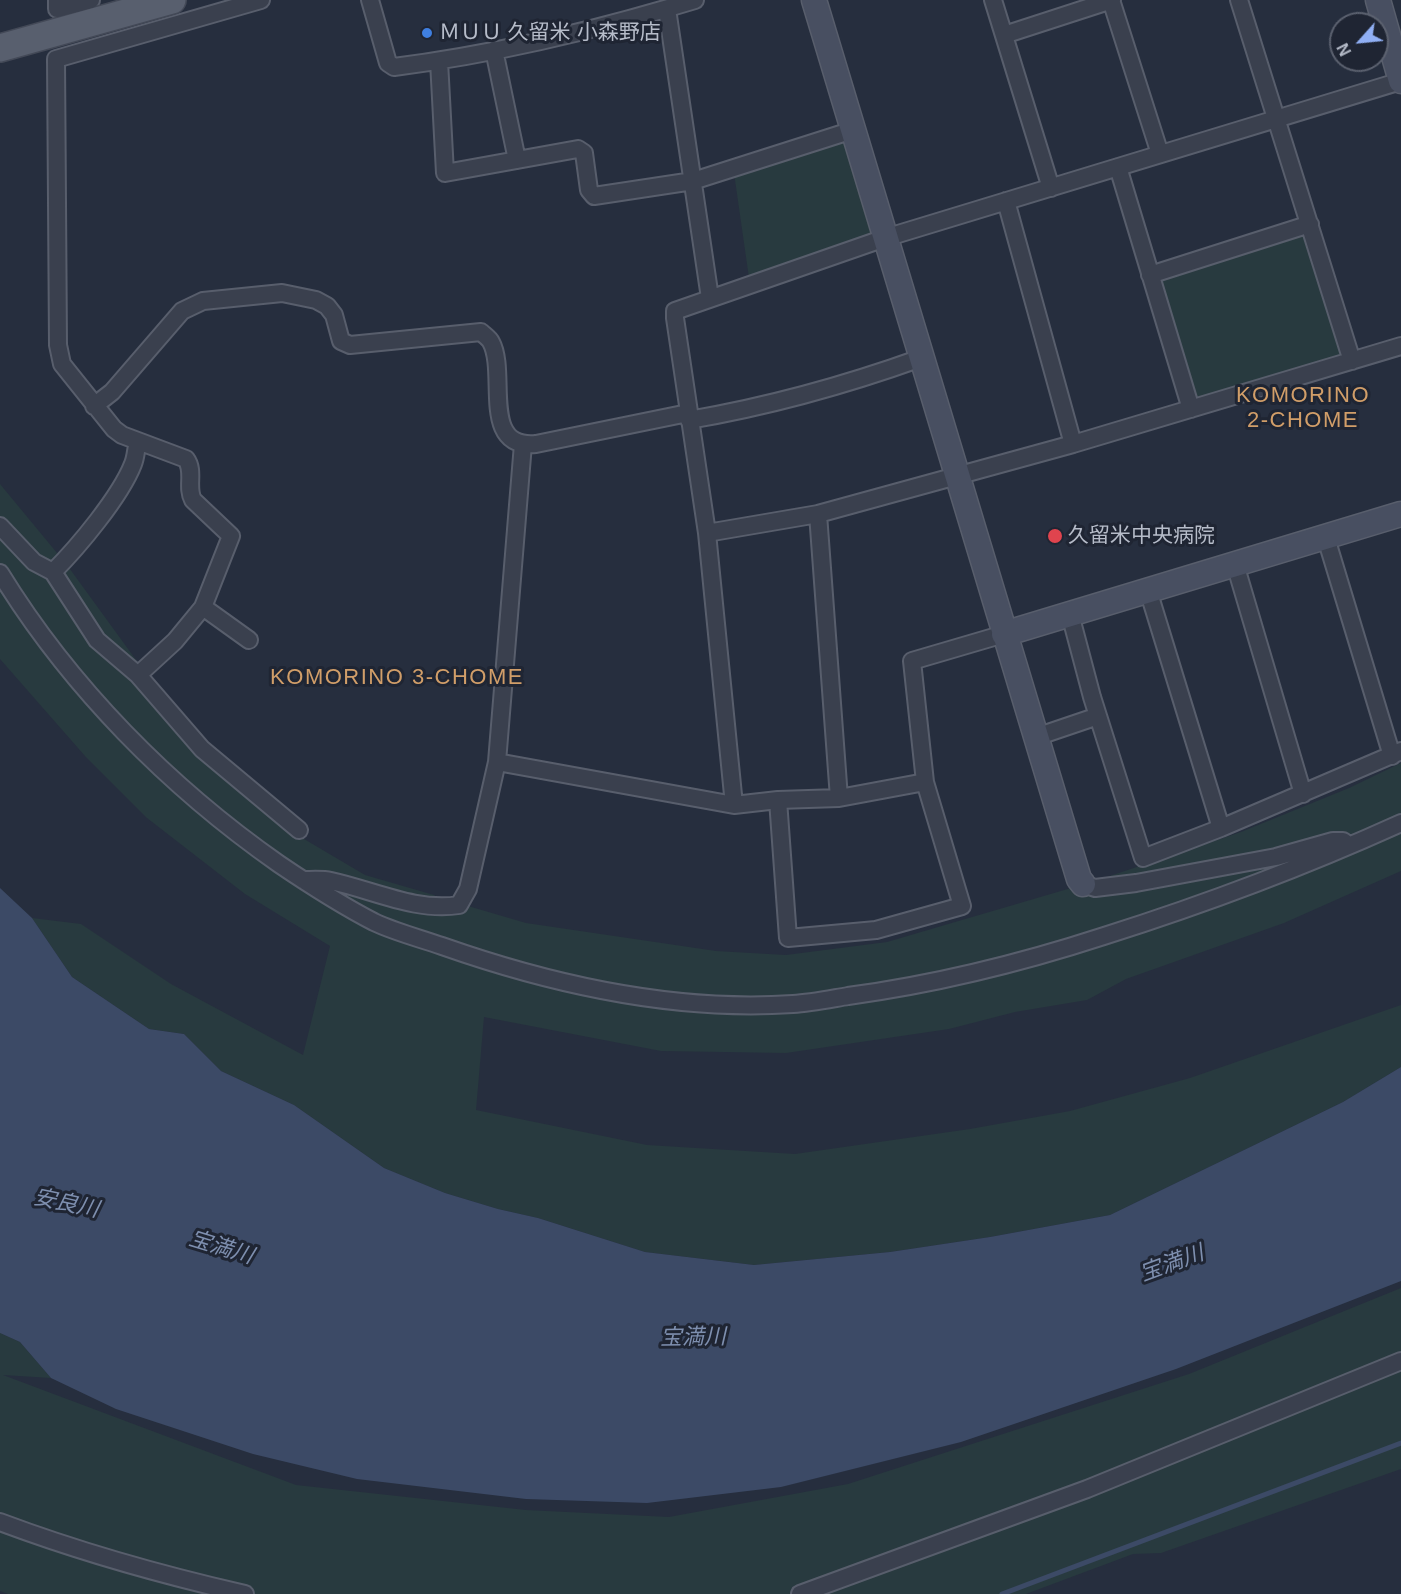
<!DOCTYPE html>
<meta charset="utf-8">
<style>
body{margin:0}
#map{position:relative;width:1401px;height:1594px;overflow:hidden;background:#262e3e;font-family:Arial,sans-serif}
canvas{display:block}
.north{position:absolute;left:1329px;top:12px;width:60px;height:60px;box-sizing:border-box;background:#1f2533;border:2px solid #5b616f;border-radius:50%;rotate:243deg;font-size:16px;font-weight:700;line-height:24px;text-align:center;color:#b6bcc9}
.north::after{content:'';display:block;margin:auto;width:21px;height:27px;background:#90aff4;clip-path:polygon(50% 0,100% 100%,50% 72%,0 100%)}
</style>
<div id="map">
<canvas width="1401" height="1594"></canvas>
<div class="north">N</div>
</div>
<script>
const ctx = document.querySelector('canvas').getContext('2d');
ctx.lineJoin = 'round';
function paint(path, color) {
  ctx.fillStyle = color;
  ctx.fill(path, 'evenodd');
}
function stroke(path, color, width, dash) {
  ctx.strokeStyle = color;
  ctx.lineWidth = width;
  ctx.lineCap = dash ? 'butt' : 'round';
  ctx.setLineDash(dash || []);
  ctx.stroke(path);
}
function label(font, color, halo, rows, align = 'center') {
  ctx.font = font + ' Arial,"Noto Sans JP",sans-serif';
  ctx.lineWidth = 6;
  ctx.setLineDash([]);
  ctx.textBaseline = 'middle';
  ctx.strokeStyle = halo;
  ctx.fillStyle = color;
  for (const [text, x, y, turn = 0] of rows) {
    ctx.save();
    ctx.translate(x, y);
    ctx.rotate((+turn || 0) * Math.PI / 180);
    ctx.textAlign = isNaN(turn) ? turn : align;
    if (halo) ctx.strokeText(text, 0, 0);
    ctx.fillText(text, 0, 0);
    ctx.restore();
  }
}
paint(new Path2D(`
 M850,137L879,236L749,278L734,173Z
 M1304,230L1346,360L1194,405L1154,278Z
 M0,484L67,565L139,664L128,677L199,753L299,836L365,875L434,895L455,912L468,906L526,923L716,951L786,955L887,942L1095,881L1241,832L1349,788L1401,763V871L1284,923L1126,979L1087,1000L1015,1012L949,1029L786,1053L661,1051L484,1017L476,1110L647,1145L795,1154L970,1129L1070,1111L1190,1078L1401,1005V1067L1343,1102L1110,1215L990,1237L890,1252L754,1265L645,1252L538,1218L498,1209L445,1193L384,1168L294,1105L221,1071L184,1034L149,1029L72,977L32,918L81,924L171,984L303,1055L330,946L245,894L147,818L85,756L0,659Z
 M1401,1288V1469L1161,1553L1133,1554L1026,1594H8L0,1591V1333L20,1342L51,1378L3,1375L296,1485L526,1510L669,1517L848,1484L1189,1374Z`), '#283a3f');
paint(new Path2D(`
 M0,888L32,918L72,977L149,1029L184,1034L221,1071L294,1105L384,1168L445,1193L498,1209L538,1218L645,1252L754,1265L890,1252L990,1237L1110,1215L1343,1102L1401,1067V1281L1176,1369L961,1442L781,1487L647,1503L526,1499L357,1479L253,1454L116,1409L51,1378L20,1342L0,1333Z`), '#3c4a66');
stroke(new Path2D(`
 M1002,1594L1401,1443`), '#3c4a66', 5);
const street = new Path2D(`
 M57,0V9L91,0
 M370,0L388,63L394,67C495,54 597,30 695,0
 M993,0L1051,188
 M1111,0L1160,154
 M1239,0L1352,361
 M667,9L710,298
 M1004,35L1112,0
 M494,50L517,160
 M439,61L445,173L578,149L584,153L589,190L594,196L693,181L853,130
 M1118,167L1191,409
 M1006,201L1073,444
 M1150,275L1310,224
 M94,406L112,392L182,311L203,301L282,293L316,300L327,306L334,315L341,341L350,345L481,332C484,335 489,338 491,342C508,373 479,449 536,444L688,413
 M689,420C771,406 843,386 921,358
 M818,514L839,798
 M0,526L34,562L53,572C78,547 120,497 133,464C136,457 136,448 138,441
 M707,533L818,514L1073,444L1401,346
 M1326,538L1392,756
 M1235,564L1303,794
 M53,572L97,640L138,675L202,749L299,830
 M0,573C70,687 169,787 279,864C310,885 341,905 374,922C395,932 419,938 442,946C553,985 674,1012 793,1004C811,1003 830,999 848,996C937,984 1018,964 1104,936C1205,904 1304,867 1401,823
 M1148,590L1221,828
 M1070,614L1092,697L1143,858L1221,828L1401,751
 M249,640L203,607L231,536L193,500C186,487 195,471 186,459L122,435L114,429L62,364L58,345L56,59L261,0
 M138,675L175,641L203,607
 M1036,737L1098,716
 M497,762L734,805L778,800L839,798L925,782
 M778,800L788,938L876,930L962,906L925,782L912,661L1004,634
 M734,805L707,533L675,318V311L885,238L1401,81
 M303,880C312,880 322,879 331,881C373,890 416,912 459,905L468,889L497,762L523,444
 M1083,884L1095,888L1136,883L1276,857L1333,841H1343L1347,844
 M0,1522C80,1552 162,1575 245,1594
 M800,1594L1087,1489L1401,1361`);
const secondary = new Path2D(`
 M814,0L1079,879L1083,884
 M1378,0L1401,81
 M1004,634L1401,514`);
const primary = new Path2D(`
 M0,48L172,0`);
stroke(street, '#585e6c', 20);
stroke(secondary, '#585e6c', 27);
stroke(primary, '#434957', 30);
stroke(street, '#3a404e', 16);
stroke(secondary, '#484f61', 24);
stroke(primary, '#585f6e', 27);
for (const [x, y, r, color] of [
 [427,33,6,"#3f7fe0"],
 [1055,536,8,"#e0444e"]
]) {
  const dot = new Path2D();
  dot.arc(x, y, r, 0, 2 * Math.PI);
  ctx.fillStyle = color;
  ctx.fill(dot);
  stroke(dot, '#1f2533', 2);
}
label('21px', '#b6bcc9', '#1f2533', [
 ["ＭＵＵ 久留米 小森野店",439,33],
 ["久留米中央病院",1068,536]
], 'left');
ctx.letterSpacing = '1.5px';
label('22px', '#d19e69', '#1f2533', [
 ["KOMORINO",1303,396],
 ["2-CHOME",1303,421],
 ["KOMORINO 3-CHOME",397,678]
]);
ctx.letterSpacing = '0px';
label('italic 22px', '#7e8faf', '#1f2533', [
 ["安良川",66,1204,12],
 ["宝満川",221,1248,17],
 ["宝満川",1172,1264,-20],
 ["宝満川",693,1338,-1]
]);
</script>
